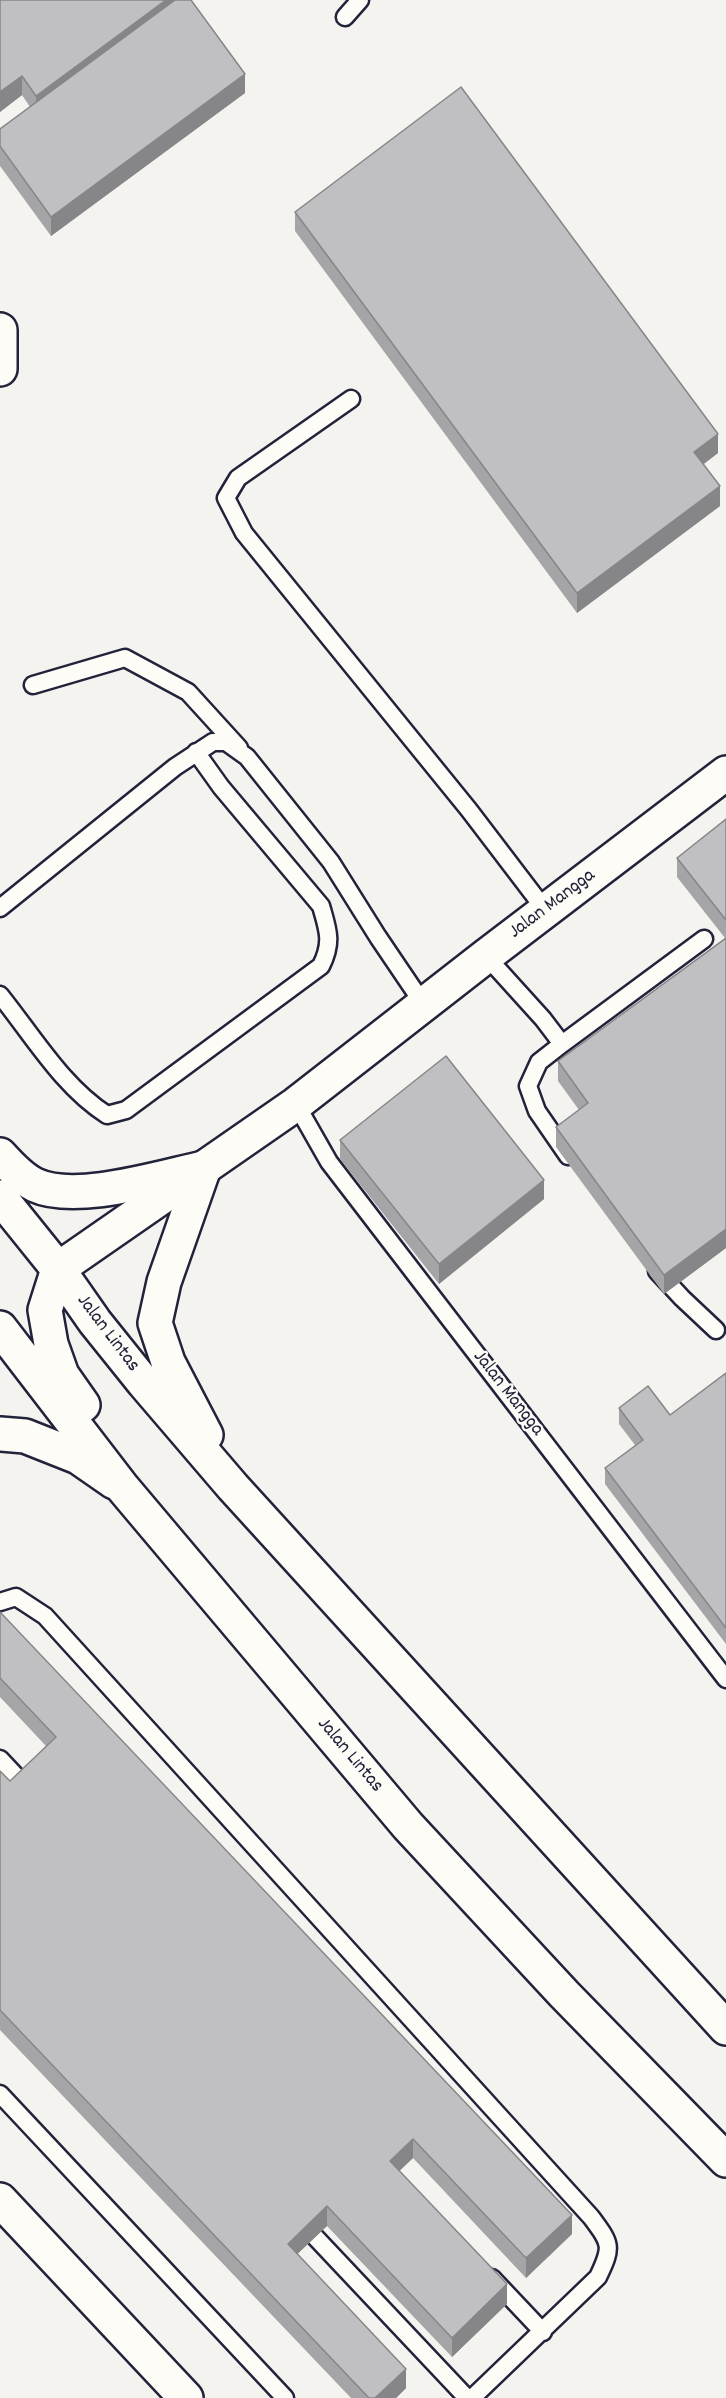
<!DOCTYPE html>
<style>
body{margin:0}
canvas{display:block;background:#f4f3ef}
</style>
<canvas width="726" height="2398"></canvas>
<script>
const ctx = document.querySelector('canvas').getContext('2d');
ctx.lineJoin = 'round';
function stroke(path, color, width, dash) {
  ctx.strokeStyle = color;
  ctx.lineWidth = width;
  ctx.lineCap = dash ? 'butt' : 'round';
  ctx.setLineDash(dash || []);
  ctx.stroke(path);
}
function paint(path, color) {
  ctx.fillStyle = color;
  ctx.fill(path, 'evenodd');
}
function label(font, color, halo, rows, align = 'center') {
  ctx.font = font + ' Dekko,sans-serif';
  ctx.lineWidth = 4.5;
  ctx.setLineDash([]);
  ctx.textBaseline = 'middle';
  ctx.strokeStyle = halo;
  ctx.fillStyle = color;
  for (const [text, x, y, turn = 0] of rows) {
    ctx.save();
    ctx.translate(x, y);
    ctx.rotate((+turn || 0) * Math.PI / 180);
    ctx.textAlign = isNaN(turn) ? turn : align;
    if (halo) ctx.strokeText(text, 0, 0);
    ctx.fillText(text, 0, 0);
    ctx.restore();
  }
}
const lane = new Path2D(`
 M345,17L360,0
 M351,399L238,478L226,498L244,533L469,810L546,911
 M33,685L125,658L188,692L239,748
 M0,908L175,767L213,742H226L247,757L331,862L378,937L424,1005
 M486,956L543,1019L562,1044L704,939
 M0,995C33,1036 62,1086 107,1115L126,1110L321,966C333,942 328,930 321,906L221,787L196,752
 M562,1044L539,1062L528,1086L537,1111L568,1156
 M296,1104L329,1162L726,1679
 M657,1271L682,1298L716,1330
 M0,1602L16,1597L45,1616L591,2217C611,2244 613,2246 598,2277L472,2398
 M0,1759L30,1791
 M0,2094L285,2398
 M301,2222L467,2398
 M492,2278L543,2332`);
const street = new Path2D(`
 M0,330V369
 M0,1434L25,1436L78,1457L114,1482
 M0,2200L186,2398`);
const secondary = new Path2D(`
 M58,1269L296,1104L486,956L726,773`);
const highway = new Path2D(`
 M0,1155C9,1165 22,1179 35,1185C76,1204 161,1177 204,1168
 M204,1168L164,1282L155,1323L168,1362L206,1435
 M0,1197L58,1269L95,1322L144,1383L233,1487L726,2028
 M58,1269L45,1310L51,1344L62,1375L83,1405
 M0,1328L123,1488L408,1826L564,1994L726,2160`);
stroke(lane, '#22223b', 21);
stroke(street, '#22223b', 38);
stroke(secondary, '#22223b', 38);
stroke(highway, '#22223b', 38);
stroke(lane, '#fdfcf7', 16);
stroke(street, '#fdfcf7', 33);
stroke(secondary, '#fdfcf7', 33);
stroke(highway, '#fdfcf7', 33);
paint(new Path2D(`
 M0,0L245,93L51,236L0,166V129L30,107L22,95L0,112Z
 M295,212L718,453L704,464L720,506L577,613L295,231Z
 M726,819V1248L664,1294L556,1147V1127L579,1110L558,1081V1061L725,938L677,877V858Z
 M340,1140L544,1199L439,1284L340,1159Z
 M726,1373V1644L605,1484V1468L635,1445L619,1424V1408L670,1415Z
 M0,1612L572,2234L526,2278L413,2158L399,2171L507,2304L452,2357L327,2226L297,2254L406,2388L396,2398H351L0,2030V1771L10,1781L46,1746L0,1697Z`), '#a5a4a7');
paint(new Path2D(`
 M166,0H189L36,115V96Z
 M245,74V93L51,236V217Z
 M22,76V95L0,112V92Z
 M718,434V453L694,471V452Z
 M720,486V506L577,613V593Z
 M544,1180V1199L439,1284V1264Z
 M726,1229V1248L664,1294V1275Z
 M413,2139V2158L390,2180V2161Z
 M327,2206V2226L288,2263V2244Z
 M572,2215V2234L526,2278V2258Z
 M507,2284V2304L452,2357V2338Z
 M406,2369V2388L396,2398H375Z`), '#868688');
const building = new Path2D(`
 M0,0H166L36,96L22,76L0,92Z
 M175,0H191L245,74L51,217L0,146V129Z
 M461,87L718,434L694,452L720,486L577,593L295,212Z
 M726,819V920L677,858Z
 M726,938V1229L664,1275L556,1127L588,1103L558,1061Z
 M446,1056L544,1180L439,1264L340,1140Z
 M726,1373V1628L605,1468L643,1440L619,1408L648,1386L670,1415Z
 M0,1612L572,2215L526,2258L413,2139L390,2161L507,2284L452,2338L327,2206L288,2244L406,2369L375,2398H369L0,2010V1771L10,1781L56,1737L0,1678Z`);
paint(building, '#c0bfc2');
stroke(building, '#868688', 1.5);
label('20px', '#22223b', '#fdfcf7', [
 ["Jalan Mangga",553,905,-37],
 ["Jalan Lintas",107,1334,53],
 ["Jalan Mangga",507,1394,52],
 ["Jalan Lintas",349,1756,50]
]);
</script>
